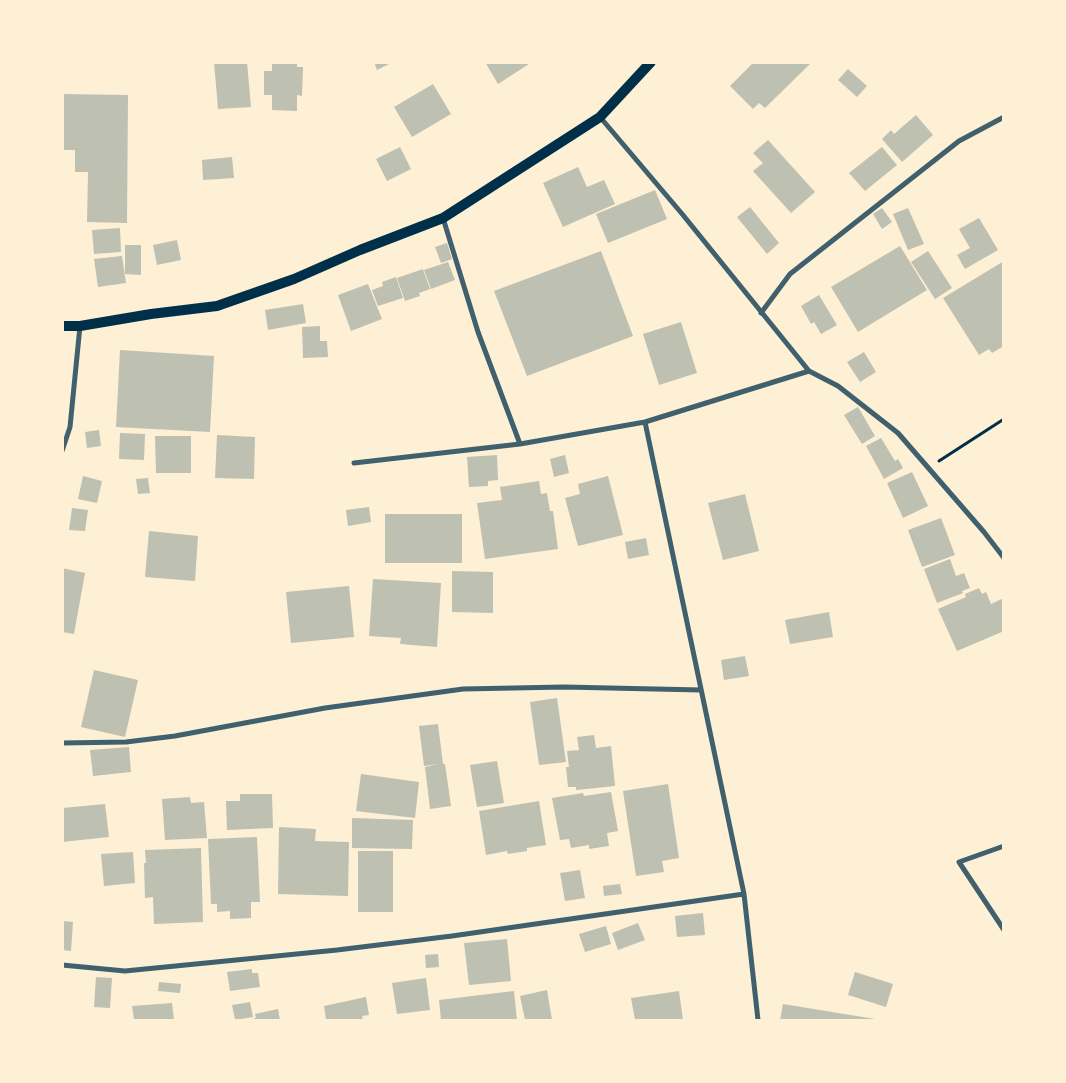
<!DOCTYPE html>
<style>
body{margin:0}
#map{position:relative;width:1066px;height:1083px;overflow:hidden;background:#fdf0d5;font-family:"Open Sans",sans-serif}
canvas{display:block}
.frame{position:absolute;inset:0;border:64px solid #fdf0d5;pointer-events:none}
</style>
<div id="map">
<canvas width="1066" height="1083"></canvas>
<div class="frame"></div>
</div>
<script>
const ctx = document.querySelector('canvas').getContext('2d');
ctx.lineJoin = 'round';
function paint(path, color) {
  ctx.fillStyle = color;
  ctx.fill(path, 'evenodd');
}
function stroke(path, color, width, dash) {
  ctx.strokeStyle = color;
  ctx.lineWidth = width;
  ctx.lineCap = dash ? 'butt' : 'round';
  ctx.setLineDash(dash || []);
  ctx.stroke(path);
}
paint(new Path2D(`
 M214,62H247L251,107L218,109Z
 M272,62H297V67H303L302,96L297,95V111L272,110V95H264V71H272Z
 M374,62H393L377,70Z
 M485,62H532L498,84Z
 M754,62H812L765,108L759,103L753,109L730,86Z
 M848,69L867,86L857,97L838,80Z
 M433,84L451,114L412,137L394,107Z
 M62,94L128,95L127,223L87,222L88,172H75V150H62Z
 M916,115L933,135L902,162L882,139L891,130L894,134Z
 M768,140L815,192L791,213L753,171L763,163L753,153Z
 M400,147L411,169L387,181L376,159Z
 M882,147L897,165L865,191L849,173Z
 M232,157L234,178L203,180L202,160Z
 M578,167L587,187L604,180L615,204L563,227L543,183Z
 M655,190L667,219L608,243L596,214Z
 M750,207L779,243L767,254L737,217Z
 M882,208L892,222L882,229L873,214Z
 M908,208L924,244L908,250L893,214Z
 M979,218L998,250L965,269L957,255L970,248L959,229Z
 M120,228L121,252L94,254L92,230Z
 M177,240L181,260L157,265L153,245Z
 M447,243L452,259L441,263L435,247Z
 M125,245H141V275L125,274Z
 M900,246L927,290L858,332L831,287Z
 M601,251L633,336L527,376L494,291Z
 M928,251L952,288L935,299L911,262Z
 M122,256L126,283L98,287L94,259Z
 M1004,261V346L992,353L989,349L979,355L943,298Z
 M448,262L455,280L431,289L424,270Z
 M423,269L430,289L419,293L420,296L405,301L397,278Z
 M396,277L403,298L378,306L372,290L383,286L382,282Z
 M368,284L382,319L351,331L338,295Z
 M819,295L837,325L821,334L814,322L811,324L801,306Z
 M303,304L306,323L268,330L265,310Z
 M681,322L697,373L659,385L643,334Z
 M320,326V341H327L328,357L303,358L302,327Z
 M120,350L214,356L210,432L116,427Z
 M864,352L876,372L860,382L847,362Z
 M858,407L875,436L862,444L844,415Z
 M99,430L101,446L87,448L85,432Z
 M120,433L145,434L144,460L119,459Z
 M217,435L255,437L254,479L215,478Z
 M155,436H191V473H156Z
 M881,438L895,461L898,459L903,468L884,479L866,446Z
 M497,455L498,480L488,481V486L469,487L467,457Z
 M565,455L569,473L554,477L550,459Z
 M912,472L928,506L903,518L887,483Z
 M83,476L102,481L97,503L78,499Z
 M608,476L623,535L578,546L565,498L580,494L578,484Z
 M148,478L150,493L138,494L136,479Z
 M539,481L541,494L547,493L550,511H553L558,549L485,559L477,503L502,500L500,487Z
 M745,494L759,551L723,560L708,503Z
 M369,507L371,522L348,526L346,510Z
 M72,508L88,510L85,531L69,530Z
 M385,514H462V563H385Z
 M941,518L955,555L922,567L908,530Z
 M149,531L198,536L195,581L145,577Z
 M646,538L649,555L628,559L625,542Z
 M950,559L956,576L964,573L970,588L962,591L963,593L937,603L924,569Z
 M62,568L85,573L74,634L62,632Z
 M452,571L493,572V613L452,612Z
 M373,579L441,583L437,647L400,644L401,638L369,636Z
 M349,586L354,637L291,643L286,592Z
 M979,588L982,594L986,592L991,604L1004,598V631L957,651L938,609L966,597L965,594Z
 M829,612L833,637L790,644L785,620Z
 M745,656L749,676L724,680L721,660Z
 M94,670L138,680L125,737L81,727Z
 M557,698L566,762L539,765L530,702Z
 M438,724L443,764H445L451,806L430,809L425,767L437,764L424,766L419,726Z
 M594,735L596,748L611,746L615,786L576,790V787H568L566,767H569L567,751L579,750L577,737Z
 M129,747L131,772L93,776L90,750Z
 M497,761L504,803L477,807L470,765Z
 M361,774L419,782L415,818L356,811Z
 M668,784L679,858L662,861L664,872L636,876L623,791Z
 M611,792L618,831L607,833L609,846L589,849V845L571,848L569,839L560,840L552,798L583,793L584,796Z
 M240,794H272L273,828L227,830L226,801H240Z
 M190,797L191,803L204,802L207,838L165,840L162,799Z
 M539,801L546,845L527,848V851L508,854L507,851L486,855L479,811Z
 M105,804L109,837L62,842V808Z
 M352,818L413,820L412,849L352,848Z
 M279,827L316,829L315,841L349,842L348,896L278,894Z
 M257,837L260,902H251V918L230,919V911L217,912V904H211L208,839Z
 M201,848L203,922L154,924L153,897L145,898L144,863H146L145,850Z
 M358,851H393V912H358Z
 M133,852L135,883L104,886L101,854Z
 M580,870L585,898L565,901L560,873Z
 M620,884L622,894L604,896L603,886Z
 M703,913L705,935L677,937L675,916Z
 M62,921L73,922L71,951L62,950Z
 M638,923L645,940L618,950L612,933Z
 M606,926L611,944L585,952L579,934Z
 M507,939L511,981L469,985L464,943Z
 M438,954L439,967L426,968L425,955Z
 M252,969V973H258L260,987L230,991L227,972Z
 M855,972L893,984L886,1007L848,995Z
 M96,977L112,978L110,1008L94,1007Z
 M426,978L430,1010L397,1014L392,983Z
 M159,982L181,984L180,993L158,991Z
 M547,990L552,1020H525L520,996Z
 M514,991L517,1020H441L439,1000Z
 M679,991L683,1020H635L631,998Z
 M366,997L369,1015L362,1016L363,1020H326L324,1006Z
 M250,1002L253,1017L235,1020L232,1005Z
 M172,1003L174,1020H134L132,1006Z
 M783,1004L875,1019V1020H780Z
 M278,1009L280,1020H248L256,1018L255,1014Z`), '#bec0b2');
stroke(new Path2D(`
 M939,461L1004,419`), '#003049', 3);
stroke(new Path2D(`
 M600,117L683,215L809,371L838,386L898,433L984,532L1004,558
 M443,218L478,332L520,444
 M761,313L790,274L959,141L1004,117
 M645,422L744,894L758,1020
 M62,451L70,427L80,326
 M354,463L520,444L645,422L809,371
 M62,743L126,742L175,736L325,708L463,689L564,687L701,690
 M1004,846L959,862L1004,930
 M62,965L125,971L337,950L452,936L744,894`), '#3f606c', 5);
stroke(new Path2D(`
 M62,326H80L151,314L217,306L294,279L360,250L443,218L600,117L651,62`), '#003049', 10);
</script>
